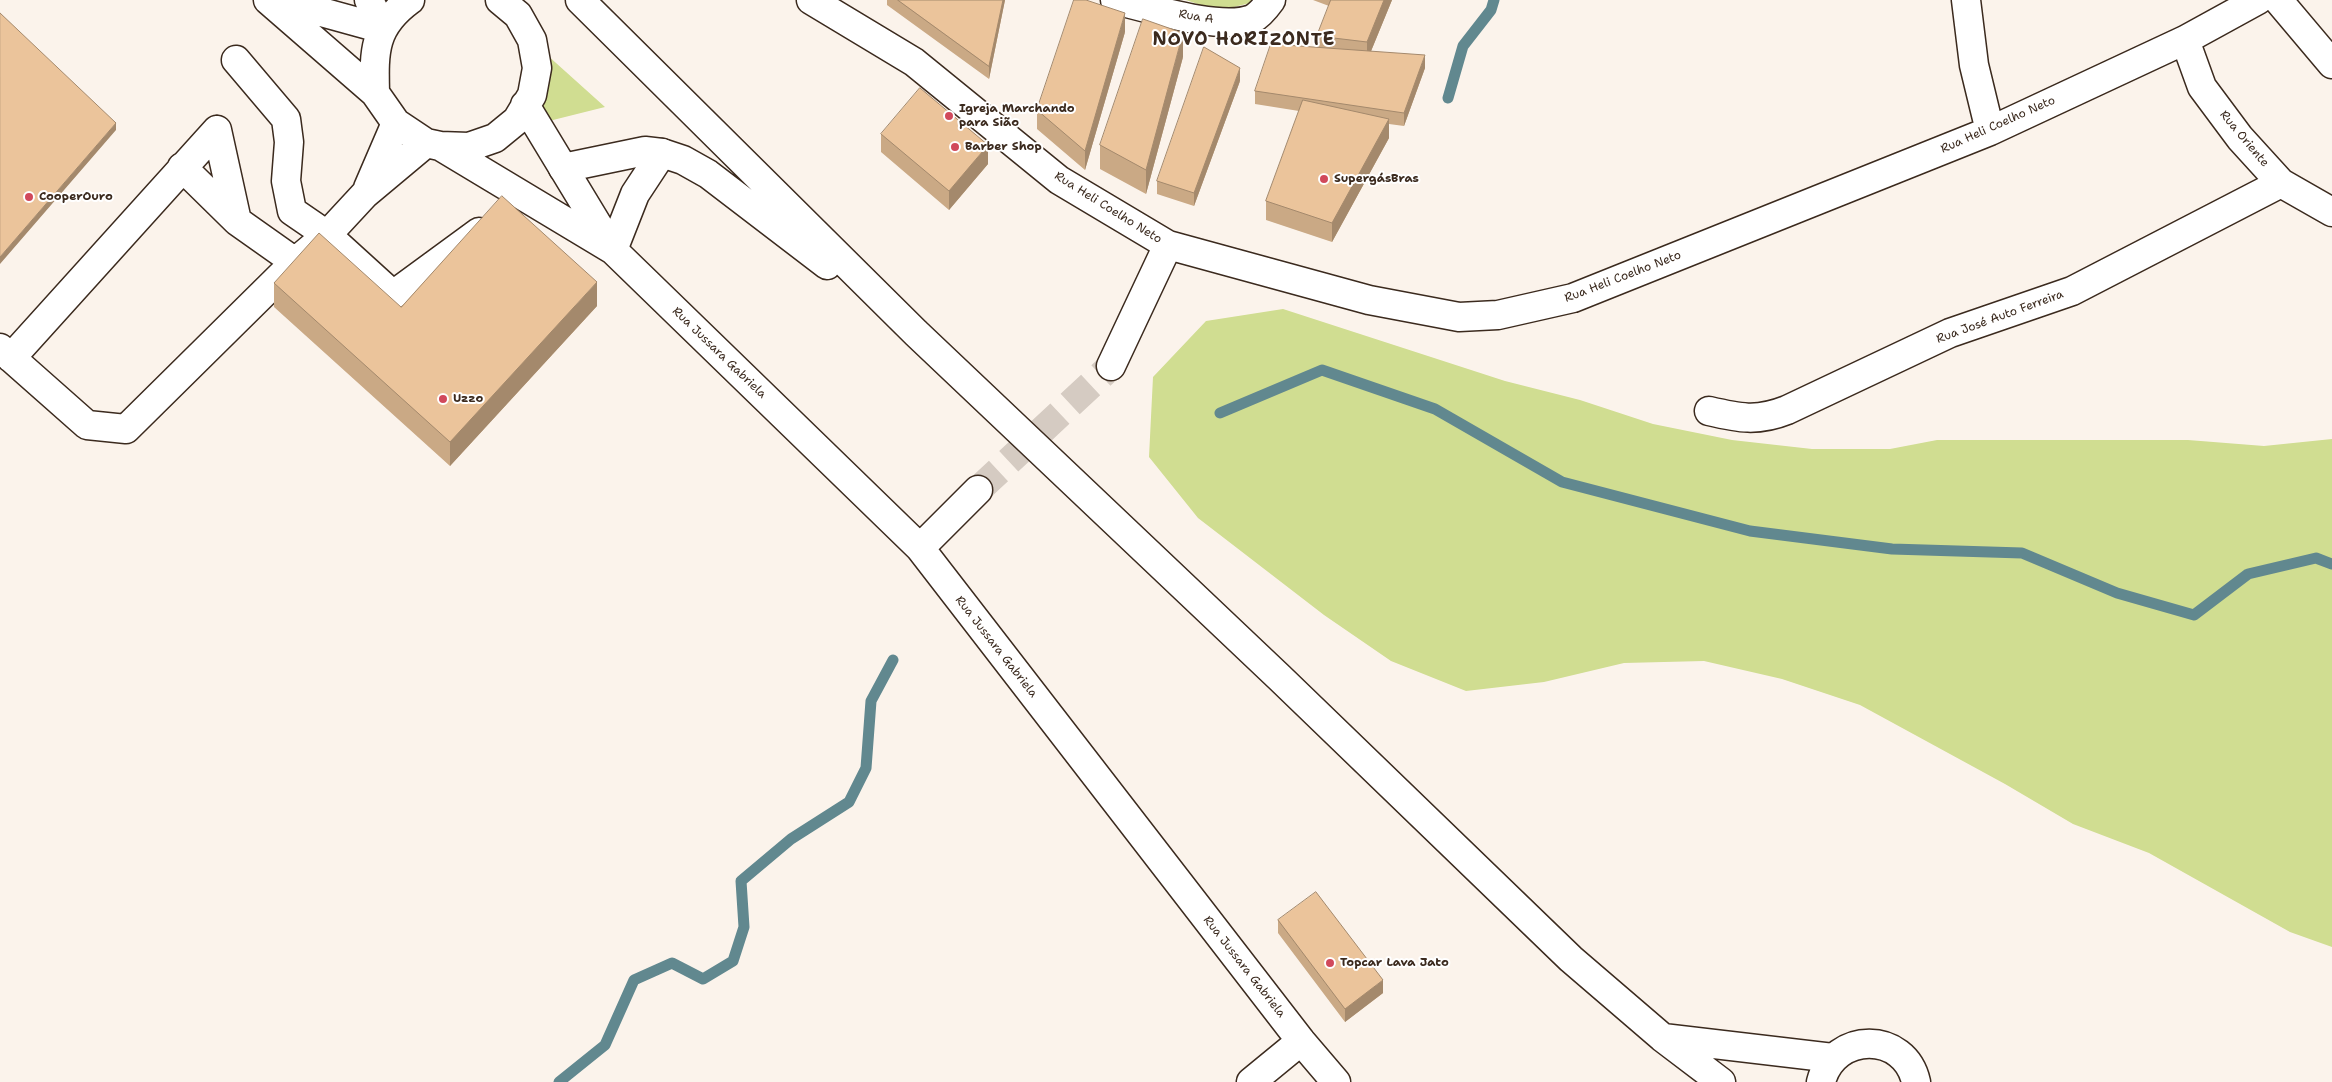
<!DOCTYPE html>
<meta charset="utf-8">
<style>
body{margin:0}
canvas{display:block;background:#fbf3eb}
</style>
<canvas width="2332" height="1082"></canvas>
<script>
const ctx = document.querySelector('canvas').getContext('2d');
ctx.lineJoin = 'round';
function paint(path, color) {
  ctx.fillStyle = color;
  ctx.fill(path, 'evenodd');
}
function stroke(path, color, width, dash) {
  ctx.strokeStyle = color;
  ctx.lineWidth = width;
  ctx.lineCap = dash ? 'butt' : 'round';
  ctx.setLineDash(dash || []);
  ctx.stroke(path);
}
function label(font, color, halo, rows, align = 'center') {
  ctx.font = font + ' "Shantell Sans",sans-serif';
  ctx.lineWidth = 4;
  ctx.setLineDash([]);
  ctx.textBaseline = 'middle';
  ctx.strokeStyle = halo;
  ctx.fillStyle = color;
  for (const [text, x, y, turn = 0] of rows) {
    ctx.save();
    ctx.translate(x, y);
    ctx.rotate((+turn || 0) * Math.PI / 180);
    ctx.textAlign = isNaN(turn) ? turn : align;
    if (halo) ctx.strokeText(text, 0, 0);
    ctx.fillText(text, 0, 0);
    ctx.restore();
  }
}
paint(new Path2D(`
 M1186,0H1252L1250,3L1218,11Z
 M546,54L605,107L533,125Z
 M1283,309L1505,381L1580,400L1653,424L1732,440L1812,449H1890L1937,440H2188L2264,446L2332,439V947L2290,932L2149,853L2073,824L2005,784L1860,705L1782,679L1704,661L1624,663L1544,682L1466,691L1391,661L1324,615L1198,518L1149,457L1153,377L1206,321Z`), '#d0dd91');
stroke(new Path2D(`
 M1448,98L1463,46L1491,10L1494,0
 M1220,413L1322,370L1435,409L1562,482L1750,531L1892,549L2022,553L2117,593L2194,615L2248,574L2316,558L2332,564
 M559,1082L605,1045L634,980L672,963L703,979L733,961L744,927L741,881L791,839L849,802L866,768L871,701L893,660`), '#61888f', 11);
stroke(new Path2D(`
 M978,490L1111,366`), '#d5cbc2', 28, [28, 14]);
const minor = new Path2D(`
 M268,0L375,93L396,123L426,143L440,146L469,147L495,138L517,120L532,95L537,68L532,40L518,15L500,0
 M278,0L383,29
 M369,0L383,29
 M811,0L914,62L1059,180L1168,245L1369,300L1459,317L1498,315L1573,298L1990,131L2185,40L2258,0
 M1115,0C1149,8 1220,31 1252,19C1260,15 1266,7 1271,0
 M1966,0L1974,65L1990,131
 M2278,0L2332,64
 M2185,40L2202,87L2240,138L2281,183L2332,212
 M236,60L286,119L289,142L286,181L292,211L327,235L393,295L479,232
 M375,93C374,52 373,27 410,0
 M525,105L611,247
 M217,130L237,221
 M440,146L613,250L920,548L1301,1041L1336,1082
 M182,167L237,221L295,262
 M368,188L396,123
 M613,250L635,194L662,153
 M0,348L87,425L126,429L295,262L327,235L365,194L426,143
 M11,358L217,130
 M1111,366L1168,245
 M1709,411C1739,418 1757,422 1787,410L1950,333L2072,291L2281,183
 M920,548L978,490
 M1251,1082L1301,1041
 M1821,1082C1834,1031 1905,1031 1916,1082`);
const major = new Path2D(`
 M580,0L916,333L1280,678L1571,959L1663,1038L1721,1082
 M563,168L645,151L662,153L683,160L708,174L827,265
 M1663,1038L1833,1058`);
stroke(minor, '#3b2a1e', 31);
stroke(major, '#3b2a1e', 31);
stroke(minor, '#fff', 28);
stroke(major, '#fff', 28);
paint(new Path2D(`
 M887,0H1005L989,79L887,5Z
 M1313,0H1392L1371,51L1425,68L1404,126L1389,124V138L1332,242L1266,220V201L1299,111L1255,104V91L1317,47V36L1329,6Z
 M1125,32L1085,170L1037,129V110Z
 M1183,57L1146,194L1100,169V145Z
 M1240,81L1194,206L1157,194V181Z
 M881,134L988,164L949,210L881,152Z
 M274,283L401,307L597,306L450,466L274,307Z
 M1278,920L1383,993L1345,1022L1278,933Z`), '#caa985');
paint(new Path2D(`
 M1003,0H1005L989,79V66Z
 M1384,0H1392L1367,61V42Z
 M1125,13V32L1085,170V151Z
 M1183,33V57L1146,194V170Z
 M1425,55V68L1404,126V113Z
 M1240,68V81L1194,206V193Z
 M1389,119V138L1332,242V223Z
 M116,123V130L0,264V257Z
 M988,145V164L949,210V191Z
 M597,282V306L450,466V442Z
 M1383,980V993L1345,1022V1009Z`), '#a4896c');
const building = new Path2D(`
 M898,0H1003L989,66Z
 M1074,0H1086L1125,13L1085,151L1037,110Z
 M1331,0H1384L1367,42L1317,36Z
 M0,13L116,123L0,257Z
 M1143,19L1183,33L1146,170L1100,145Z
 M1271,44L1425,55L1404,113L1255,91Z
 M1204,47L1240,68L1194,193L1157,181Z
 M920,88L988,145L949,191L881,134Z
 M1303,100L1389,119L1332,223L1266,201Z
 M502,196L597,282L450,442L274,283L319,233L401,307Z
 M1316,892L1383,980L1345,1009L1278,920Z`);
paint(building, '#ebc49b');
stroke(building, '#a4896c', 1);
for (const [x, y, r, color] of [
 [949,116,5,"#d1495b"],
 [955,147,5,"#d1495b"],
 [1324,179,5,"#d1495b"],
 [29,197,5,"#d1495b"],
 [443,399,5,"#d1495b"],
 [1330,963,5,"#d1495b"]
]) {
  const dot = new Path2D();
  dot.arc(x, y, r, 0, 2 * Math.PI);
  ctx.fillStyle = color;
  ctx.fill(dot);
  stroke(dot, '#fff', 2);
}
label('12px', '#3b2a1e', '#fff', [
 ["Rua A",1196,17,9],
 ["Rua Heli Coelho Neto",1998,125,-24],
 ["Rua Oriente",2244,139,50],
 ["Rua Heli Coelho Neto",1108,208,32],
 ["Rua Heli Coelho Neto",1623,277,-21],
 ["Rua José Auto Ferreira",2000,317,-20],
 ["Rua Jussara Gabriela",719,353,44],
 ["Rua Jussara Gabriela",996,647,52],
 ["Rua Jussara Gabriela",1244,967,52]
]);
label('bold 12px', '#3b2a1e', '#fff', [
 ["Igreja Marchando",959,109],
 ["para Sião",959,123],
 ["Barber Shop",965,147],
 ["SupergásBras",1334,179],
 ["CooperOuro",39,197],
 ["Uzzo",453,399],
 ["Topcar Lava Jato",1340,963]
], 'left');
ctx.letterSpacing = '1px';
label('bold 18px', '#3b2a1e', '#fff', [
 ["NOVO HORIZONTE",1244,40]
]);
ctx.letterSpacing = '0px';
</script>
